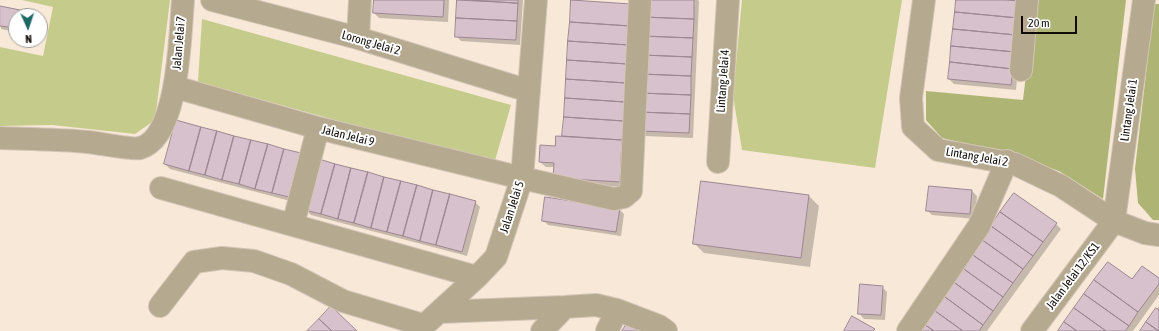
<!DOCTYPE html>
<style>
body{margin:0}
#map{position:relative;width:1159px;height:331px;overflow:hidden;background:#f8e8d7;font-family:"Asap Condensed",sans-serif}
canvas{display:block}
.north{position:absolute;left:8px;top:8px;width:40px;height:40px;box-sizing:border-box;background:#fff;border:1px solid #9f9d9b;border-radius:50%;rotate:177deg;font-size:11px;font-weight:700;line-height:16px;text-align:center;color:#100b06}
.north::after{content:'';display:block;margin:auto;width:14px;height:18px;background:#1b6867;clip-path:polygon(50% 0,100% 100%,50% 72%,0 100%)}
.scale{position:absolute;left:1021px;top:16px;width:56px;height:18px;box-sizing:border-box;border:2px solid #100b06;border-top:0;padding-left:5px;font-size:12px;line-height:14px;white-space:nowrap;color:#100b06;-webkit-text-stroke:3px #fff;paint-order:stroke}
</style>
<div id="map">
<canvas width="1159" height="331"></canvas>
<div class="north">N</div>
<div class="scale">20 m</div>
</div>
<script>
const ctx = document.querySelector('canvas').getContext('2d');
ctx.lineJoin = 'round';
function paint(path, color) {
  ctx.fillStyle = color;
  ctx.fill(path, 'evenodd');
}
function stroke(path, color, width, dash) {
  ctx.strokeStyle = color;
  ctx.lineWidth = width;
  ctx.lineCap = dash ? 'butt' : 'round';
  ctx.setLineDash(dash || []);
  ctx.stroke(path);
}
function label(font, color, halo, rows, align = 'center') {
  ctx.font = font + ' "Asap Condensed",sans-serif';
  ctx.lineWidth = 4;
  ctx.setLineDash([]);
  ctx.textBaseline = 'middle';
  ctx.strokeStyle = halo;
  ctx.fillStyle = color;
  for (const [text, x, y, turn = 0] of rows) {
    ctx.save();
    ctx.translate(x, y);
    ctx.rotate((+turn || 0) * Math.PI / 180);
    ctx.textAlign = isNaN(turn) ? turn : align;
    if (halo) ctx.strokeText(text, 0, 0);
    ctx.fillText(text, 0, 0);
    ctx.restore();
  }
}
paint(new Path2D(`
 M22,0H170L155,120L135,134L52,125L0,126V47L43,56L53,7Z
 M742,0H902L875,168L742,150L733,96Z
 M202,19L511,105L494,164L198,82Z`), '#c5cc8b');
paint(new Path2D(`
 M1035,0H1126L1103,199L1059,171L1005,153L942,138L926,120V91L1023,100Z
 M1154,4H1159V220H1153L1138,203L1135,169Z`), '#aeb473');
paint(new Path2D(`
 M375,0H449L448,22L379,18L374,13Z
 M458,0H523L520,45L461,41L456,36Z
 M645,0H698L699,1L693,138L645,136L640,131Z
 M957,0H1025L1016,90L954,84L949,79Z
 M572,1L631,5L624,187L559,183L555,167H546L540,162L556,147L563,138Z
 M0,7L34,14L37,16H16V32L1,29Z
 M300,154L294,202L170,169L165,164Z
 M929,187L972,191L977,196L975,219L932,215L927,210Z
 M809,196L819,206L810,267L704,253L694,243Z
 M475,202L480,207L467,256L311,215L306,210Z
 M619,209L624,214L621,236L548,225L543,220Z
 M1056,224L1061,229L987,331H915Z
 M1159,279V295L1133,331H1059L1132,280Z
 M882,287L887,292L885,320L864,319L859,313Z
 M1159,306V331H1141Z`), '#0003');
const building = new Path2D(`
 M374,0H444L443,17L373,13Z
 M457,0L518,3L517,21L456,18Z
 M472,0H518V3Z
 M571,0L631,4L630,26L570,22Z
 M644,0H694V19L643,17Z
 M956,0H1006L1020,1L1018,18L955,12Z
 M0,6L35,13L34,16H16V28L0,26Z
 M955,12L1018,18L1016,35L953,29Z
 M643,17L694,19L693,38L642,36Z
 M456,18L517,21L516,40L455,37Z
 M570,22L630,26L629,45L568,41Z
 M953,29L1016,35L1015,52L951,46Z
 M642,36L693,38L692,57L642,55Z
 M568,41L629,45L627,64L567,60Z
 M951,46L1015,52L1013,69L950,62Z
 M642,55L692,57L691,76L641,74Z
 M567,60L627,64L626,83L566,79Z
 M950,62L1013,69L1011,85L948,79Z
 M641,74L691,76V95L640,93Z
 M566,79L626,83L625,102L565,98Z
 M640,93L691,95L690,114L639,112Z
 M565,98L625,102L624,121L564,117Z
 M639,112L690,114L689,133L639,131Z
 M564,117L624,121L622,140L562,136Z
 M176,120L201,127L189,171L164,164Z
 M201,127L217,131L205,175L189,171Z
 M217,131L234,136L222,180L205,175Z
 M234,136L251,140L239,184L222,180Z
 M556,136L622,140L620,182L553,178L554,163L539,162L540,145L555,146Z
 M251,140L268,144L255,189L239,184Z
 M268,144L284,149L272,193L255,189Z
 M284,149L301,153L289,197L272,193Z
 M319,159L335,164L321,214L305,210Z
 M335,164L351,168L338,219L321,214Z
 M351,168L368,172L354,223L338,219Z
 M368,172L384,177L371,228L354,223Z
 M384,177L401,181L387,232L371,228Z
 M401,181L417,185L403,236L387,232Z
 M701,181L809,195L801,258L693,244Z
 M417,185L433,190L420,241L403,236Z
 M929,186L972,190L970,214L926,211Z
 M433,190L450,194L436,245L420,241Z
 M1014,193L1057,223L1043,242L1000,212Z
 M450,194L476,201L462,252L436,245Z
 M545,197L620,208L616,232L542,221Z
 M1000,212L1043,242L1033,256L991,226Z
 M991,226L1033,256L1023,269L981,239Z
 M981,239L1023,269L1013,283L970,253Z
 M970,253L1013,283L1003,297L961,267Z
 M1108,262L1132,279L1142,266L1159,278V284L1138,312L1094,280Z
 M961,267L1003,297L993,311L951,280Z
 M951,280L993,311L983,325L941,294Z
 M1094,280L1138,312L1129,326L1084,294Z
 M860,284L883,286L881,315L858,314Z
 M941,294L983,325L979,331H963L931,308Z
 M1084,294L1129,326L1125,331H1106L1074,308Z
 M331,306L357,331H332L319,319Z
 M931,308L963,331H934L921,322Z
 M1074,308L1106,331H1077L1064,322Z
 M1156,308L1159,310V331L1146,322Z
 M852,316L875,329L873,331H844Z
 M319,319L332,331H307Z
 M630,319L643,331H622Z
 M921,322L934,331H914Z
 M1064,322L1077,331H1058Z
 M1146,322L1158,331H1140Z`);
paint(building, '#d7c1cd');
stroke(building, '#9c8792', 1);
const minor = new Path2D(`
 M212,0L358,38L529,91
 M924,0L911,98L913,127L938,150L1015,164L1061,186L1114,221L1145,233L1159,235
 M358,38L360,0
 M1021,70L1027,0
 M175,87L318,128L522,178L614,199L624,197L631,191L640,0
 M0,138C29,139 59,139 88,142C99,143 132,150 140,148C179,138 180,34 183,0
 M718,162L728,0
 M161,188L477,277
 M293,225L318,128
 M160,306L194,262L222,258L254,261L291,274L343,301L423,325
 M439,312L565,307L596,305L617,310L659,326L666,331
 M418,331L477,277L496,257L522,178L536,0
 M542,331L565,307
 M607,331L617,310
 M908,331L979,226L1007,161
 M1032,331L1114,221L1144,0`);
stroke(minor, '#d3c5b6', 24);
stroke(minor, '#b5a98f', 22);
label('12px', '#100b06', '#fff', [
 ["Jalan Jelai 7",179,43,-85],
 ["Lorong Jelai 2",371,43,16],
 ["Lintang Jelai 4",723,81,-86],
 ["Lintang Jelai 1",1129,110,-82],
 ["Jalan Jelai 9",348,136,14],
 ["Lintang Jelai 2",977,157,10],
 ["Jalan Jelai 5",512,207,-72],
 ["Jalan Jelai 12/KS1",1073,276,-53]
]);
</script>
